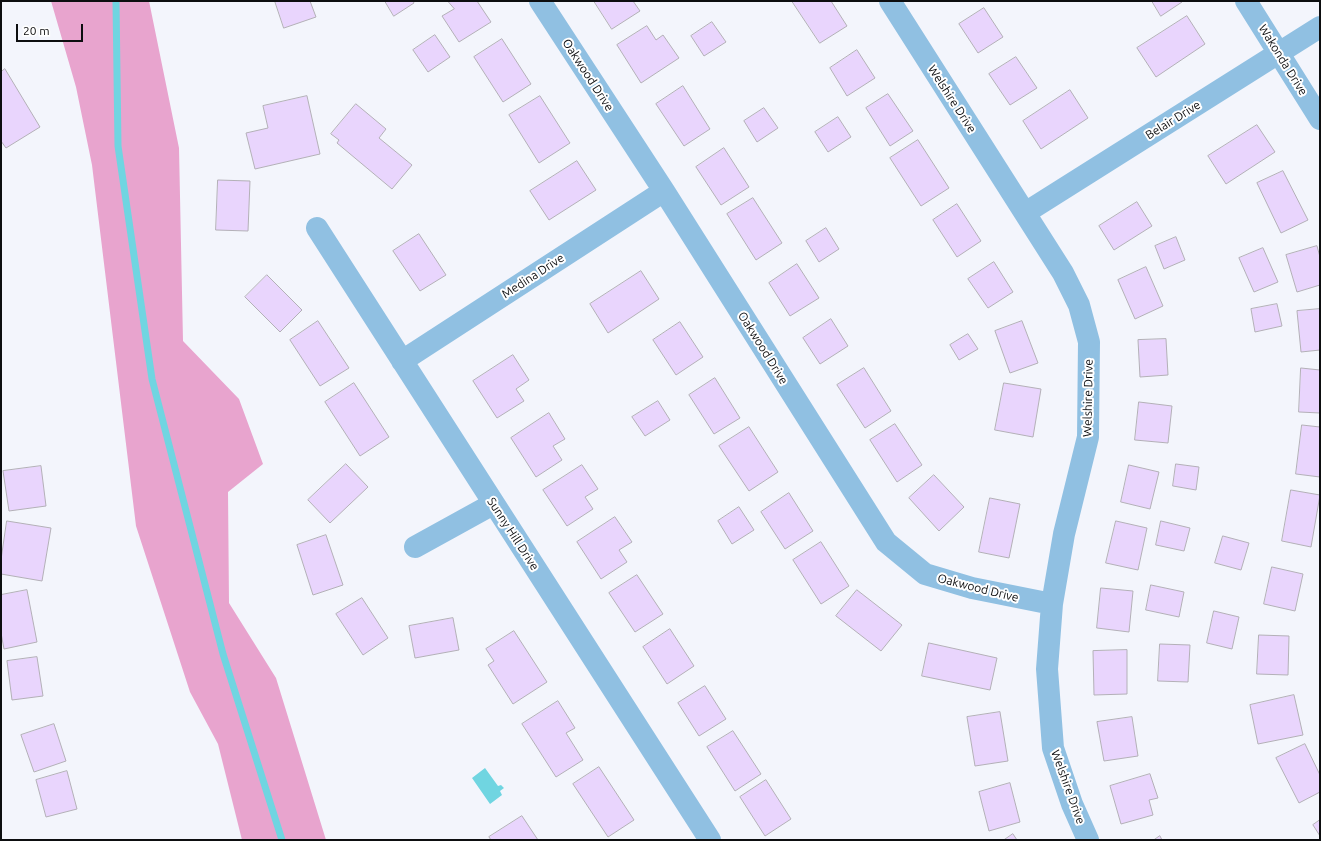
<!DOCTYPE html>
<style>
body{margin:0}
#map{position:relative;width:1321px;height:841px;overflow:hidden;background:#f3f5fc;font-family:Ubuntu,sans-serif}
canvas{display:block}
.frame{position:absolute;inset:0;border:2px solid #0d0e10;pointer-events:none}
.scale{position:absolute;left:16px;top:24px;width:67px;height:18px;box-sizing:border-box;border:2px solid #0d0e10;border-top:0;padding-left:5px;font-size:12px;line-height:14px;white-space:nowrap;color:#0d0e10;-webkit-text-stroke:3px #fff;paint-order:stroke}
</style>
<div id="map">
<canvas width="1321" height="841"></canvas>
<div class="frame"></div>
<div class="scale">20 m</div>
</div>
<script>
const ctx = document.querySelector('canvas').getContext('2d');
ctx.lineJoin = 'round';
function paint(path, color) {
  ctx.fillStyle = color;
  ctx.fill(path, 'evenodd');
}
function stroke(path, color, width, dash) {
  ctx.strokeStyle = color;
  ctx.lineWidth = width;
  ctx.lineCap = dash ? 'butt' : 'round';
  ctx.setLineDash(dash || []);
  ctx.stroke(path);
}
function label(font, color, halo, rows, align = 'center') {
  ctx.font = font + ' Ubuntu,sans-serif';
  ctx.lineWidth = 4;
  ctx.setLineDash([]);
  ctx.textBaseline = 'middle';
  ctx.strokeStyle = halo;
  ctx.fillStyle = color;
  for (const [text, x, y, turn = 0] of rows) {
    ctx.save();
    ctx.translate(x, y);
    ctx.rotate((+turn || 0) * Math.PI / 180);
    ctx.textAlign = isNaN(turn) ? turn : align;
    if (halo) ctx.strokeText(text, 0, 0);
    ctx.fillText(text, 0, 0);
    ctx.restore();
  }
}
paint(new Path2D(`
 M51,1H149L179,148L183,341L239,399L263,464L228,492L229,603L276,678L326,840H242L218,744L190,692L136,526L92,165L76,87Z`), '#e8a4ce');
paint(new Path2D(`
 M485,768L498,786L501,785L504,788L500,791L502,795L490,804L472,778Z`), '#70d5e1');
stroke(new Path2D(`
 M116,1L118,146L152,379L223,654L282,840`), '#70d5e1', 7);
const building = new Path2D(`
 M275,1H310L316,17L284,28Z
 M385,1H413L414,3L394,16Z
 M448,1H477L491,22L459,42L442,16L454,9Z
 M594,1H633L640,11L612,29Z
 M792,1H831L847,26L820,43Z
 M1152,1H1182V2L1161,16Z
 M984,8L1003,37L978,53L959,24Z
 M1187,16L1205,44L1156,77L1137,48Z
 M712,22L726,42L704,56L691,36Z
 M647,26L656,40L663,35L679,58L641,83L617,45Z
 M435,35L450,57L428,72L413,50Z
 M502,39L531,84L503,102L474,57Z
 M857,50L875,78L847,96L830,68Z
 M1016,57L1037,88L1010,105L989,74Z
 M5,69L40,127L6,148L1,141V72Z
 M683,86L710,129L684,146L656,104Z
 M1070,90L1088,118L1041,149L1023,121Z
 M888,94L913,131L890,146L866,108Z
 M307,96L320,154L255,169L246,133L268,128L263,106Z
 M540,96L570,143L539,163L509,115Z
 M356,104L386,129L379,138L412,165L392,189L337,143L339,140L331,134Z
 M764,108L778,128L757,142L744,121Z
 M838,117L851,137L828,152L815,132Z
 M1257,125L1275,152L1226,184L1208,156Z
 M918,140L949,188L921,206L890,158Z
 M724,148L749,187L721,205L696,167Z
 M577,161L596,190L549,220L530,191Z
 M1283,171L1308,220L1281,233L1257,183Z
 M218,180L250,181L248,231L216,230Z
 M753,198L782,243L756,260L727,214Z
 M1137,202L1152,226L1114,250L1099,226Z
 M957,204L981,241L957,257L933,220Z
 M826,228L839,249L819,262L806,241Z
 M419,234L446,275L420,291L393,251Z
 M1176,237L1185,260L1164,269L1155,246Z
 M1317,246L1320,257V285L1297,292L1286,255Z
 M1263,248L1278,282L1254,292L1239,258Z
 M994,262L1013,292L988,308L968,279Z
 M797,264L819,298L790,316L769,283Z
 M1146,267L1163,306L1135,319L1118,280Z
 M641,271L659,299L608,333L590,304Z
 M267,275L302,310L280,332L245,297Z
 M1277,304L1282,326L1255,332L1251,309Z
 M1320,309V350L1301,352L1297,311Z
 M831,319L848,346L820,364L803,338Z
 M318,321L349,368L320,386L290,340Z
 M1022,321L1038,363L1010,373L995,331Z
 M680,322L703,357L676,375L653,340Z
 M968,334L978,349L959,360L950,345Z
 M1166,339L1168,375L1140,377L1138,340Z
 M513,355L529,380L516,389L524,401L497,418L473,381Z
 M864,368L891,411L865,428L837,385Z
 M1301,368L1320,370V413L1299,412Z
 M715,378L740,418L714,434L689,395Z
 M354,383L389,437L360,456L325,402Z
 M1004,383L1041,389L1033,437L995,430Z
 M658,401L670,420L645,436L632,417Z
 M1139,402L1172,406L1168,443L1135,440Z
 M549,413L565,439L553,446L562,460L536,477L511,438Z
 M895,424L922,465L897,482L870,440Z
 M1302,425L1320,427V477L1296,474Z
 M749,427L778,472L749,491L719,446Z
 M346,464L368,487L330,523L308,500Z
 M1176,464L1199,467L1196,490L1173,486Z
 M582,465L598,489L585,497L593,509L567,526L543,490Z
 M1129,465L1159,472L1150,509L1121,502Z
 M41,466L46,506L9,511L3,471Z
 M934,475L964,507L939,531L909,498Z
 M1291,490L1320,495L1311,547L1282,541Z
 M789,493L813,531L785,549L761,512Z
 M990,498L1020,504L1009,558L979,552Z
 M739,507L754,530L732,544L718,521Z
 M615,517L632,542L619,550L627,562L601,579L577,542Z
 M7,521L51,528L42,581L1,574V560Z
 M1116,521L1147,528L1138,570L1106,563Z
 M1161,521L1190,528L1184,551L1156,545Z
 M326,535L343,585L313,595L297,545Z
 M1223,536L1249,543L1241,570L1215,563Z
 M821,542L849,586L821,604L793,560Z
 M1272,567L1303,574L1295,611L1264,604Z
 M637,575L663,614L635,632L609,593Z
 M1151,585L1184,592L1179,617L1146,610Z
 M1101,588L1133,591L1129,632L1097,628Z
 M27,590L37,642L4,649L1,633V595Z
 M857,590L902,625L881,651L836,616Z
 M362,598L388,638L363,655L336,614Z
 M1214,611L1239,617L1232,649L1207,643Z
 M453,618L459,650L415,658L409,626Z
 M670,629L694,666L667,684L643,647Z
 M514,631L547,682L513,704L488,665L494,661L486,649Z
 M1259,635L1289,636L1288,675L1257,674Z
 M929,643L997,658L990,690L922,676Z
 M1160,644L1190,645L1188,682L1158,681Z
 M1127,650V694L1094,695L1093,651Z
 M37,657L43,696L12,700L7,661Z
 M705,686L726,719L699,736L678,703Z
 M1294,695L1303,735L1258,744L1250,705Z
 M558,701L575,728L566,733L583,760L556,777L522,724Z
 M1000,712L1008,761L975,766L967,717Z
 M1132,717L1138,756L1104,761L1097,722Z
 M54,724L66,761L34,772L21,735Z
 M733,731L761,774L735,791L707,747Z
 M1305,744L1320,775V792L1299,803L1276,758Z
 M599,767L634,820L608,837L573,784Z
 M67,771L77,809L46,817L36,780Z
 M1150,774L1158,798L1149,800L1153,815L1121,824L1110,786Z
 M766,780L791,819L765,836L740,797Z
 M1010,783L1020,822L989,831L979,792Z
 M522,816L538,840H491L489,837Z
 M1320,820V836L1313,825Z
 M1013,834L1017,840H1004Z
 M1160,836L1162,840H1154Z`);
paint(building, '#e9d5fd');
stroke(building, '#b3b0b7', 1);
stroke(new Path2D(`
 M540,1L664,191L886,542L925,574L972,588L1052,604
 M890,1L1063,273L1079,305L1089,342L1088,437L1064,534L1052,604L1047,669L1053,748L1072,804L1088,840
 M1246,1L1320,119
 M1025,213L1320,27
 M317,228L710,840
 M402,361L664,191
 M415,547L493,504`), '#90c0e2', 22);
label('12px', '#0d0e10', '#fff', [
 ["Wakonda Drive",1283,60,58],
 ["Oakwood Drive",588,75,57],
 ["Welshire Drive",952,99,57],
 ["Belair Drive",1173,120,-32],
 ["Medina Drive",533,276,-33],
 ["Oakwood Drive",763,348,58],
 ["Welshire Drive",1088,398,-89],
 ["Sunny Hill Drive",513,534,57],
 ["Oakwood Drive",978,588,14],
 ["Welshire Drive",1068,787,70]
]);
</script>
